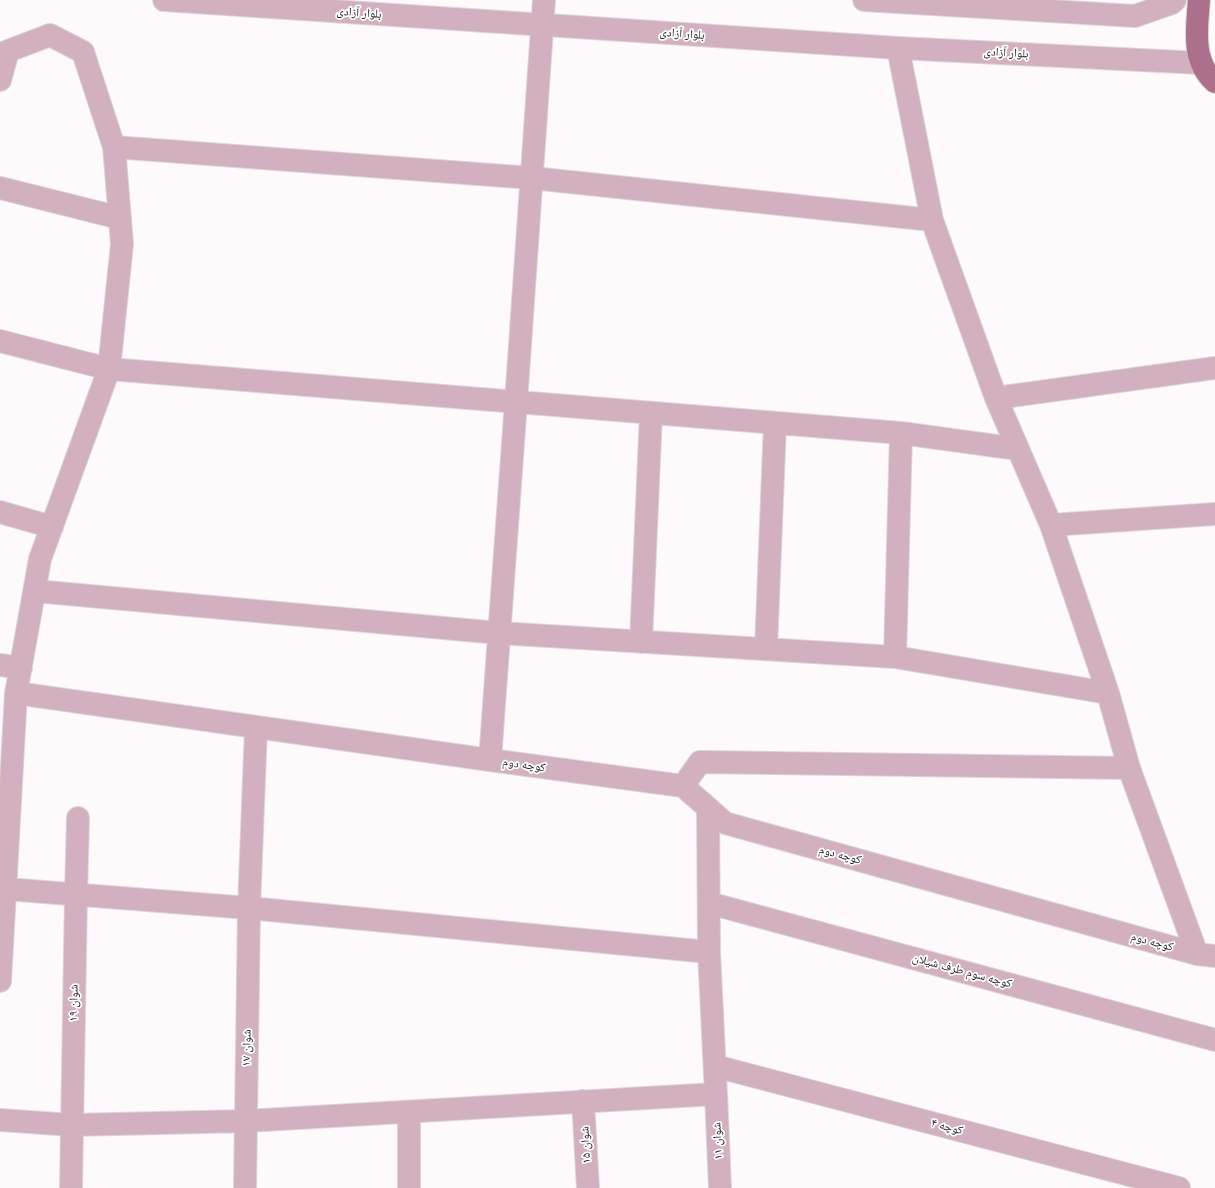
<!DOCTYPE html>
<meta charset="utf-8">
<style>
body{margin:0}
canvas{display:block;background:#fef9fb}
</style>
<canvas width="1215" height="1188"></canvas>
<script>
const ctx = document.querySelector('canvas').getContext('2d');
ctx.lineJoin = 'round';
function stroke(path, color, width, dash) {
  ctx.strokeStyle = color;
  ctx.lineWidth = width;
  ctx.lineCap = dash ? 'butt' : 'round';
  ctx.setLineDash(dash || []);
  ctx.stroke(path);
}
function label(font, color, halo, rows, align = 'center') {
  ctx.font = font + ' "Fira Sans","Noto Naskh Arabic",sans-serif';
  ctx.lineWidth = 3.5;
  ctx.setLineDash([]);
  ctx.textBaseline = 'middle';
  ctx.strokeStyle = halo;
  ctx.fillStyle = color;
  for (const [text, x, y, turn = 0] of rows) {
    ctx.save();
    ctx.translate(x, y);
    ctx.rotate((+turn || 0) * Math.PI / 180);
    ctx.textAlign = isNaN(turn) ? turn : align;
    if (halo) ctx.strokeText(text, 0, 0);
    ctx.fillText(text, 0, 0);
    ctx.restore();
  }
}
const minor = new Path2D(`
 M164,0L898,48L1201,63
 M864,0L1135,16L1172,3L1175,0
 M898,48L932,220L996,398L1051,525L1108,693L1129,768L1197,954L1215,956
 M0,54L50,35L83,52L114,147L122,244L109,369L0,341
 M0,80L8,51
 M114,147L532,178L932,220
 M0,188L120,218
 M996,398L1215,368
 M0,512L52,527
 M1051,525L1215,514
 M35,591L499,633L895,657L1108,693
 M641,642L651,413
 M766,649L775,423
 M895,657L901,433
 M0,665L21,668
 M16,693L490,760L683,786L725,823L1197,954
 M490,760L516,402L544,0
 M683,786L700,762L1129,768
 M6,889L249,908L256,727
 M709,903L1215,1040
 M0,981L16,693L40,559L109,369L901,433L1018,449
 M715,1066L1179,1188
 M716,1094L720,1188
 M583,1101L588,1188
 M409,1112V1188
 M0,1120L72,1125L246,1121L716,1094L709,952
 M71,1188L76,894L78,818
 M245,1188L249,908L709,952L708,808`);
const major = new Path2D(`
 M1199,0C1197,28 1191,61 1215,82`);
stroke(minor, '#dad5d7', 24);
stroke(major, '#dad5d7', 24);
stroke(minor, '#d2b0bf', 22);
stroke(major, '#ac708d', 22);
label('12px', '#20181b', '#fff', [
 ["بلوار آزادی",359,13,4],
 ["بلوار آزادی",682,34,4],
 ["بلوار آزادی",1006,53,3],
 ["کوچه دوم",524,765,8],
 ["کوچه دوم",840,855,15],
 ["کوچه دوم",1152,942,15],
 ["کوچه سوم طرف شیلان",962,971,15],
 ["شوان ۱۹",74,1003,-89],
 ["شوان ۱۷",247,1048,-89],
 ["کوچه ۴",947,1127,15],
 ["شوان ۱۱",718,1141,-93],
 ["شوان ۱۵",586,1145,-93]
]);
</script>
